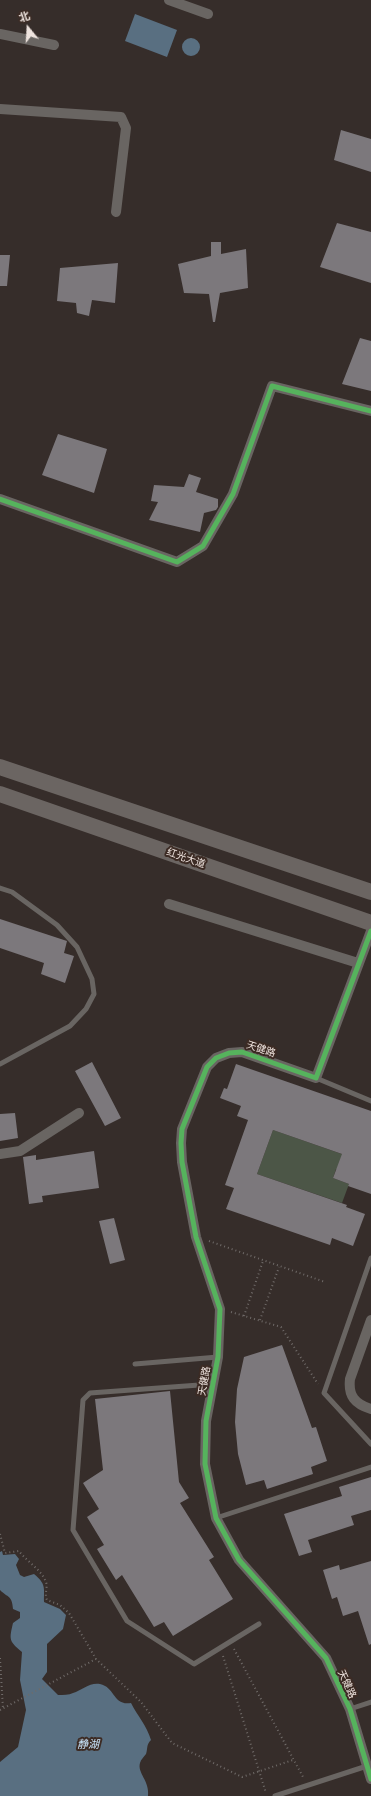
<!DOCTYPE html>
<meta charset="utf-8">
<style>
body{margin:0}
#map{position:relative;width:371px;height:1796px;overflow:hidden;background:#362d2a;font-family:Commissioner,"Noto Sans SC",sans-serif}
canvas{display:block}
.north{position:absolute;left:8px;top:8px;width:40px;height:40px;-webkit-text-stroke:3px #3c2b24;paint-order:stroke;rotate:342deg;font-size:11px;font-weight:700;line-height:16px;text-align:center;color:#eee3de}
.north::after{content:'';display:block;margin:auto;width:14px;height:18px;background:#eee3de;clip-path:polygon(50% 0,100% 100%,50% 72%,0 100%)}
</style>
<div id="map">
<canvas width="371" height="1796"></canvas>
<div class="north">北</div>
</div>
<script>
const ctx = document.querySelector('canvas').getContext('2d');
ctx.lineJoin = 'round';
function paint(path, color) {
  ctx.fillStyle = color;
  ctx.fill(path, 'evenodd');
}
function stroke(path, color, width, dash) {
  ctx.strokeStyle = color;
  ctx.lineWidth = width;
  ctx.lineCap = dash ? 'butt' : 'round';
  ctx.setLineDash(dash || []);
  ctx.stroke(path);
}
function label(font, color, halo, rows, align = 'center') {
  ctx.font = font + ' Commissioner,"Noto Sans SC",sans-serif';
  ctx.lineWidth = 4;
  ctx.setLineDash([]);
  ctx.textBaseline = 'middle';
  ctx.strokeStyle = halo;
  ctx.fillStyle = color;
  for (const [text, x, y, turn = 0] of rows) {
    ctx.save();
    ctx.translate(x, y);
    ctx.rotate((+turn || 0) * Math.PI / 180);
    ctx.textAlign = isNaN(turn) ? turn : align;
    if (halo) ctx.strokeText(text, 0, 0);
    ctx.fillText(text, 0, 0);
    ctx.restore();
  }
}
paint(new Path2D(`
 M273,1130L356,1159L351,1174L336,1169L333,1178L349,1184L342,1203L257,1174Z`), '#4c5647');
paint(new Path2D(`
 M135,14L177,30L167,57L125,41Z
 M182 47a9 9 0 1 1 18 0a9 9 0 1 1-18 0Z
 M2,1551L3,1555L15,1554L19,1559L16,1565L20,1575L24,1577L34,1574C46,1584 44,1587 44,1602L60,1609L66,1615L63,1629L47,1644V1672L42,1679L58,1695C63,1695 69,1695 73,1693C82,1690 90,1682 100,1684C115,1687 113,1706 131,1703C137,1715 147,1726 151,1740C146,1745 148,1748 146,1754C144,1757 141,1759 140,1763C137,1773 150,1781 148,1796H0V1762L18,1747L26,1710L20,1680L22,1652C9,1641 9,1640 13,1623L20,1618V1612L13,1609C12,1595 8,1598 0,1590V1552Z`), '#596f81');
paint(new Path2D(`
 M341,130L371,139V172L334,160Z
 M337,223L371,232V283L320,267Z
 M211,242H221V254L246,249L248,288L220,293L215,322H213L209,294L184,293L178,264L211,256Z
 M0,255H10L7,286H0Z
 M118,263L115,303L92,300L89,316L77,313L76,303L57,301L60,268Z
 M360,338L371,341V391L342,384Z
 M58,434L107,449L94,493L42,475Z
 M189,474L201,478L196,492L218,499V507L216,510L204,513L200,532L149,520L158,502L151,501L154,485L184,487Z
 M0,919L67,941L64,953L74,956L65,983L41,974L44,963L0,948Z
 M92,1062L121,1118L105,1126L75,1071Z
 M236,1064L371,1111V1194L348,1186L349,1184L333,1178L342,1154L273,1130L257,1174L347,1205L346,1207L365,1214L353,1246L332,1238L330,1245L226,1209L234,1188L225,1185L248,1120L237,1116L241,1106L220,1098L224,1088L227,1089Z
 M15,1113L18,1138L0,1141V1114Z
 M94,1151L99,1188L42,1196L43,1202L29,1204L23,1157L36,1155V1160Z
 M114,1218L125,1260L110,1264L99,1221Z
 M282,1345L312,1428L316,1427L327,1461L311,1467L313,1474L267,1489L264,1480L246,1485L238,1454L235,1422L237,1389L244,1357Z
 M170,1391L179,1482L189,1498L180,1503L214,1557L209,1560L233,1599L173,1636L164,1622L154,1627L122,1575L116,1580L97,1549L104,1545L87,1517L99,1509L83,1483L103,1470L95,1399Z
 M371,1477V1510L351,1516L354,1525L308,1540L312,1552L299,1556L284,1514L342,1496L339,1487Z
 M371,1561V1644L369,1645L358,1611L343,1616L337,1597L332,1599L323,1570L339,1565L340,1570Z`), '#7c787c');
stroke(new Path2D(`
 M209,1241L325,1282
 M231,1312L281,1327L318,1384
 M244,1316L263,1261
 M260,1320L279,1267
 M0,1534L5,1553L19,1551C27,1562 41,1569 46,1582C48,1588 44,1594 47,1600L60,1605L69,1613L96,1659L141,1702L172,1743L242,1777L293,1760
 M234,1649L303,1777
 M223,1656L266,1793
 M0,1658L3,1709
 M0,1710L96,1659`), '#706b69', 2, [1, 3]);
stroke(new Path2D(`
 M0,888L12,892L57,925L77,947L92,979L94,994L86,1009L70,1026L0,1064
 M316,1078L371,1101
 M371,1258L324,1393L371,1444
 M135,1364L218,1357
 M213,1384L90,1393L83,1400L73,1530L127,1621L194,1664L259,1624
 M216,1518L371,1467
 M350,1709L371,1702
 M275,1796L367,1766`), '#696562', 5);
stroke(new Path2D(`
 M169,0L208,14
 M0,34L54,45
 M0,109L121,117L126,128L116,212
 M0,499L177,562L203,546L233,494L272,386L371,411
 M169,904L358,963
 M371,931L316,1078L242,1052L229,1053L216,1058L207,1067L182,1129L181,1143L182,1162L196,1237L220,1309L218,1357L206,1421L205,1464L216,1518L239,1560L326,1658L350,1709L371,1779
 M0,1154L20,1151L79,1113
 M371,1320L350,1379C348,1396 355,1404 371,1409`), '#696562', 10);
stroke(new Path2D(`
 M0,767L371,892
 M0,794L371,923`), '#6b6562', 16);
stroke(new Path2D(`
 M0,499L177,562L203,546L233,494L272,386L371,411
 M371,931L316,1078L242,1052L229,1053L216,1058L207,1067L182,1129L181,1143L182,1162L196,1237L220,1309L218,1357L206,1421L205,1464L216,1518L239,1560L326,1658L350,1709L371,1779`), '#56b35d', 5);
label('10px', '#eee3de', '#3c2b24', [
 ["红光大道",186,858,19],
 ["天健路",261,1049,18],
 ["天健路",204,1381,-80],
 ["天健路",347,1684,65]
]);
label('italic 11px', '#c7e3fa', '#3c2b24', [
 ["静湖",88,1744]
]);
</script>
